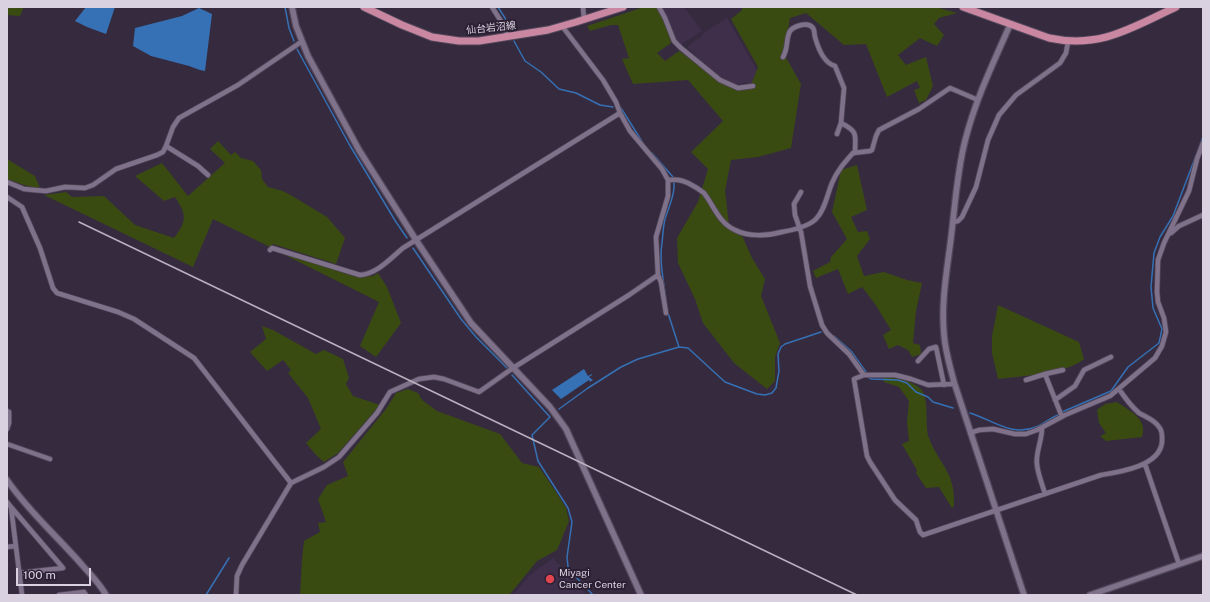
<!DOCTYPE html>
<meta charset="utf-8">
<style>
body{margin:0}
#map{position:relative;width:1210px;height:602px;overflow:hidden;background:#362a3f;font-family:"Public Sans",sans-serif}
canvas{display:block}
.frame{position:absolute;inset:0;border:8px solid #d9d1df;pointer-events:none}
.scale{position:absolute;left:16px;top:568px;width:75px;height:18px;box-sizing:border-box;border:2px solid #d9d1df;border-top:0;padding-left:5px;font-size:12px;line-height:14px;white-space:nowrap;color:#d9d1df;-webkit-text-stroke:3px #2c2035;paint-order:stroke}
</style>
<div id="map">
<canvas width="1210" height="602"></canvas>
<div class="frame"></div>
<div class="scale">100 m</div>
</div>
<script>
const ctx = document.querySelector('canvas').getContext('2d');
ctx.lineJoin = 'round';
function paint(path, color) {
  ctx.fillStyle = color;
  ctx.fill(path, 'evenodd');
}
function stroke(path, color, width, dash) {
  ctx.strokeStyle = color;
  ctx.lineWidth = width;
  ctx.lineCap = dash ? 'butt' : 'round';
  ctx.setLineDash(dash || []);
  ctx.stroke(path);
}
function label(font, color, halo, rows, align = 'center') {
  ctx.font = font + ' "Public Sans","Noto Sans JP",sans-serif';
  ctx.lineWidth = 4;
  ctx.setLineDash([]);
  ctx.textBaseline = 'middle';
  ctx.strokeStyle = halo;
  ctx.fillStyle = color;
  for (const [text, x, y, turn = 0] of rows) {
    ctx.save();
    ctx.translate(x, y);
    ctx.rotate((+turn || 0) * Math.PI / 180);
    ctx.textAlign = isNaN(turn) ? turn : align;
    if (halo) ctx.strokeText(text, 0, 0);
    ctx.fillText(text, 0, 0);
    ctx.restore();
  }
}
paint(new Path2D(`
 M661,7H684L702,31L679,46L675,40L672,28Z
 M727,18L762,79L750,84L747,82L737,85L715,74L688,48V46L702,36V34Z
 M553,558L587,595H513L530,575Z`), '#3f2f4b');
paint(new Path2D(`
 M7,7H24L20,16L7,15Z
 M644,7C649,7 655,6 659,10C666,16 669,34 671,43L657,53L665,61L679,51L720,81L749,90L758,67L731,19L742,10V7H936L957,13L939,18L934,24L944,35L937,46L920,38L898,55L906,65L926,57L933,86L926,100L919,103L914,90L920,88L917,81L887,97L866,44L844,45L806,13L790,18L784,54L801,84L791,148L758,157L731,160L725,191L729,225L740,231L752,258L765,279L761,296L780,343L775,357V381L767,389L734,363L703,323L695,299L678,263L677,238L698,202L708,169L691,152L723,121L688,80L633,84L622,59L629,58L618,25H611L590,31L587,26Z
 M218,141L231,155L235,152L241,158L253,161L261,170L262,179L268,187L283,191L294,197L327,217L345,238L336,264L273,244L270,247L213,219L193,267L44,195L66,192L72,197L104,196L135,225L174,238C187,221 187,215 175,197L164,201L135,176L162,163L188,196L225,163L210,149Z
 M7,159L35,176L40,188L27,186L7,179Z
 M857,165L867,210L851,217L858,232L867,231L870,239L857,256L864,276L884,272L907,280L922,283L916,311L913,343L920,345L921,354L912,357L908,350L898,345L889,349L883,335L891,330L875,304L862,287L848,294L838,269L816,278L813,271L830,262L831,257L847,239L832,212L841,170Z
 M279,252L356,277L373,276L378,273L387,287L401,323L376,357L360,346L379,302Z
 M998,305L1079,342L1084,359C1067,374 1021,376 998,379L992,353V336Z
 M262,326L273,330L316,354L324,350L343,359L349,378L346,384L353,396L380,405L338,453L324,462L316,455L306,443L321,429L308,398L288,373L291,370L283,360L267,371L250,352L266,339Z
 M883,377C896,378 911,380 921,389C930,399 924,425 929,438C934,454 948,467 952,484C954,491 954,499 954,506L952,508L939,487L926,488L916,473L917,470L902,444L909,441L907,422L909,401L899,387L884,382Z
 M408,389L418,393L422,400L437,411L500,434L522,463L539,467L554,489L566,508L569,521L557,550L537,561L511,593L507,595H300L302,559L304,541L320,532L318,523L326,522L318,499L327,485L348,476L343,462L386,409L396,393Z
 M1117,402C1130,411 1148,419 1142,437L1106,441L1100,436L1106,433L1099,423L1097,410L1105,404Z`), '#3a4b12');
paint(new Path2D(`
 M86,7H115L106,34L87,27L75,21Z
 M199,8L212,14L205,71L200,70L189,66L151,56L133,46L135,28L182,16Z
 M584,369L588,376L592,374V375L589,377L593,380L590,382L589,380L561,399L552,390Z`), '#3571b4');
stroke(new Path2D(`
 M285,7L289,28L294,41
 M498,7L505,18L509,28
 M514,41L525,61L541,72L559,89L576,93L600,105L613,107
 M297,49L349,144L396,222L407,238
 M621,108L643,143
 M652,153L673,177C677,191 669,206 665,219C663,227 663,235 662,243C659,262 664,282 666,301
 M413,248L461,319L476,337L507,368
 M668,313L679,347
 M834,336L851,351L866,372
 M512,375L550,417L532,435L538,461L568,508L572,522L567,557L568,567L574,575L593,595
 M868,377L871,379L898,380L907,383L916,392L928,397L933,402L953,408
 M559,409L588,388L621,367L638,359L679,347L688,348L725,382L757,394L765,395L772,393L776,388L779,371L778,354L781,347L785,344L821,332
 M1062,412L1111,391L1128,367L1159,343L1162,329L1153,308L1151,287L1154,253L1160,237L1173,216L1203,137
 M970,413C993,420 1011,437 1036,427C1044,424 1050,418 1058,415
 M206,595L229,558`), '#3571b4', 1.5);
const minor = new Path2D(`
 M492,7L504,26L508,37
 M583,7L584,19
 M659,7L665,18L674,41L681,48L720,80L738,88L753,86
 M783,57C788,49 786,41 789,33C792,26 808,21 813,28C815,31 814,34 815,37C818,48 824,63 835,66L844,88L841,123C859,132 855,135 855,153
 M837,134L841,123
 M166,146L198,166L208,175
 M668,180C677,179 681,180 688,183C694,186 699,189 704,193C714,206 719,223 735,230C748,237 768,236 782,232C793,230 808,227 816,219C825,210 827,195 832,183C837,171 844,163 853,153L870,151L872,150L876,136L879,130L919,109L950,88L978,100
 M7,182L24,189L34,190L46,191L65,187L85,188L93,185L116,169L157,155L163,152L166,146L173,127L179,118L238,85L301,42
 M801,192L794,204L795,215L801,232L810,286L822,325L827,333L849,354L864,375
 M7,197L22,207L40,248L53,288L57,293L118,312L134,319L194,358L291,483
 M953,222L958,221L962,217L976,187L988,140L999,115L1016,95L1060,63L1066,53L1068,42
 M1171,233L1179,226L1203,215
 M270,250L272,248L360,275C377,274 391,258 403,248L620,113
 M658,275L661,282L666,313
 M918,361L929,349L936,347L944,385
 M1045,374L1063,370
 M1026,380L1045,374L1062,417
 M954,384L928,385L911,379L895,375H864L854,379L867,456L870,462L895,500L916,520L920,532L923,535L1101,475C1120,472 1160,466 1162,442C1162,437 1163,431 1159,427C1155,420 1146,417 1139,413C1131,406 1125,398 1119,389
 M1055,400L1075,386L1084,370L1111,357
 M7,411L9,412V423L7,429
 M1042,428C1042,438 1038,447 1037,457C1035,468 1042,483 1045,494
 M970,433L979,430L993,429L1015,434H1026L1037,430L1065,415L1110,396L1155,358L1162,346L1166,332L1164,318L1158,302L1157,292L1158,260L1164,243L1189,191L1197,159L1203,143
 M7,444L50,459
 M1145,464L1179,564
 M7,502L11,507L22,595
 M11,507L63,568L19,573
 M7,547L15,546
 M59,595L84,592L86,595
 M236,595L237,576L242,565L291,483L324,467L339,457L377,413L390,392L419,379L434,377L444,379L479,392L513,368L629,295L658,275L656,237L668,196V180L662,169L630,131L620,113L616,102L603,80L562,26`);
const tertiary = new Path2D(`
 M292,7L296,26L308,56L359,150L416,240L471,323L550,407L566,429L641,595
 M1010,25C993,63 975,101 965,141C957,172 955,206 951,238C947,270 941,302 944,334C945,351 950,366 954,382L1024,595
 M7,480C27,510 59,538 83,566C91,575 100,584 106,595
 M1090,595L1203,556`);
const primary = new Path2D(`
 M364,7L402,25L432,37L459,41H479L548,30L576,22L623,7
 M963,7L1049,38C1100,49 1131,28 1176,7`);
stroke(minor, '#52475a', 6);
stroke(tertiary, '#52475a', 8);
stroke(primary, '#52475a', 9);
stroke(minor, '#7f718a', 4.5);
stroke(tertiary, '#7f718a', 5.5);
stroke(primary, '#c987a1', 7);
stroke(new Path2D(`
 M79,222L857,595`), '#bab1c0', 1.5);
for (const [x, y, r, color] of [
 [550,579,5,"#e0444e"]
]) {
  const dot = new Path2D();
  dot.arc(x, y, r, 0, 2 * Math.PI);
  ctx.fillStyle = color;
  ctx.fill(dot);
  stroke(dot, '#2c2035', 1.5);
}
label('10px', '#d9d1df', '#2c2035', [
 ["仙台岩沼線",491,28,-6]
]);
label('10px', '#d9d1df', '#2c2035', [
 ["Miyagi",559,573],
 ["Cancer Center",559,585]
], 'left');
</script>
